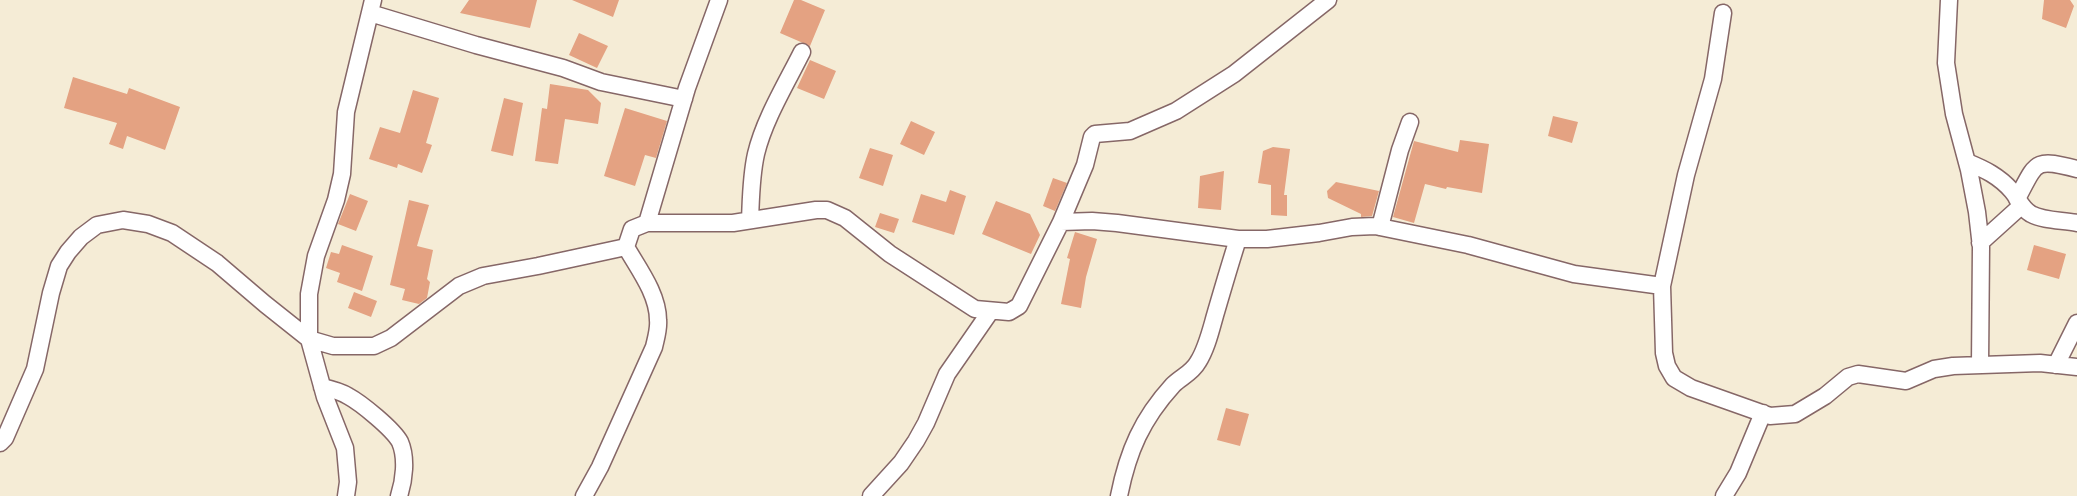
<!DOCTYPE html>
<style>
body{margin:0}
canvas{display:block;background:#f5ecd6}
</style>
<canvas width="2077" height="496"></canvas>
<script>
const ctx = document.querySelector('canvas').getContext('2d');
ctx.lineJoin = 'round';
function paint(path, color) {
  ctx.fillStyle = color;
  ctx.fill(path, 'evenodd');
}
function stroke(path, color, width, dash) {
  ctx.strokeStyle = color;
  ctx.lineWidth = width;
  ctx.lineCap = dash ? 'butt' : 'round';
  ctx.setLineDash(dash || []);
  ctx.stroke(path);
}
paint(new Path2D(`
 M469,0H537L530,28L460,13Z
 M572,0H619L613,17Z
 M794,0H801L825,10L810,46L780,33Z
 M2044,0H2070L2074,6L2066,28L2042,19Z
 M579,33L608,46L597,68L569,55Z
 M810,60L836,71L824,99L797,88Z
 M73,77L127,94L129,88L180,107L165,150L127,136L123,149L109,144L117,123L64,108Z
 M550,84L588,90L601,103L598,124L565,119L558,164L535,161L542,108L547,109Z
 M413,90L439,98L426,143L432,145L422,173L398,164L397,168L369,159L380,127L400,133Z
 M504,98L523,103L513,156L491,151Z
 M625,108L667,121L656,158L645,155L635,186L604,176Z
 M1553,116L1578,122L1572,143L1548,136Z
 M911,121L935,132L924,155L900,144Z
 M1460,140L1489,144L1482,193L1447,187L1446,189L1425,184L1414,223L1393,217L1414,141L1458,152Z
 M1273,147L1290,149L1284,195H1287V216L1271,215V185L1258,183L1263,151Z
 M870,148L893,155L883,186L859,178Z
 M1224,171L1221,210L1198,208L1200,176Z
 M1053,178L1067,183L1055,211L1043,206Z
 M1336,182L1379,191L1372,216L1361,217V214L1328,198L1327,191Z
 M950,190L966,196L954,235L912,222L921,194L946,202Z
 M350,194L368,201L356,231L338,224Z
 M409,200L429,205L417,246L433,250L427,279L430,282L427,298L419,304L402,300L405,289L390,285Z
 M996,201L1030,214L1040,235L1031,254L982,234Z
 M880,213L899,219L894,233L875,227Z
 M1075,232L1097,239L1086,277L1081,308L1061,304L1070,259L1067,258Z
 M342,245L373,256L362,291L337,282L340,273L326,268L331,252L339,254Z
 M2034,245L2066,254L2059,279L2027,270Z
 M354,292L377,301L371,317L348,308Z
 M1226,408L1249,414L1240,446L1217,440Z`), '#e4a282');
const minor = new Path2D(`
 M1949,0L1946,63L1954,114L1969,170L1977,212L1981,247L1980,365
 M370,13L476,45L563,68L601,82L684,99
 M1967,162C1984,169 1999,176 2012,191C2019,199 2021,208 2031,214C2044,221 2063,220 2077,223
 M2017,199C2037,161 2034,158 2077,169
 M750,220C751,198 751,176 756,154C764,120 786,84 802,52
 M1061,222L1085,165L1092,137L1095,134L1130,131L1176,111L1234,74L1328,0
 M647,223L687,88L719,0
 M1380,227L1400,150L1410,122
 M1980,243L2021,206
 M1662,286L1686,175L1713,79L1723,13
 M2056,365L2077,323
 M322,387C331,389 340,391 348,396C361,403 393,429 400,442C407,458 404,481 399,496
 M0,443L5,438L35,369L51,293L59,266L68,252L81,237L97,225L123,220L148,224L172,233L217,263L265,304L309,339L333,346H374L391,338L459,286L483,276L538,266L626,247
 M346,496L348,482L345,448L325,397L309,339V294L316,256L336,200L342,174L346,112L373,0
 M584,496L600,467L654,347C656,338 659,329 658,320C658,294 638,268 626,247L632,229L647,223H733L816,210H827L845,218L890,254L975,309L1009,312L1019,306L1061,222L1092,221L1117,223L1238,239H1267L1319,233L1352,227L1375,226L1468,245L1574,274L1662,286L1664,353L1667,366L1674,378L1691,388L1770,416L1795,414L1825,396L1848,377L1858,374L1906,381L1934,369L1953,366L2040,363L2077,367
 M871,496L901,463L916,441L926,423L947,374L990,312
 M1119,496C1128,451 1142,419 1173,385C1181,377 1192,373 1198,362C1207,348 1211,329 1216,312C1223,288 1230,264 1238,239
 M1724,496L1738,473L1763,413`);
stroke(minor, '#866767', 19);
stroke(minor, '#fff', 16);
</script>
